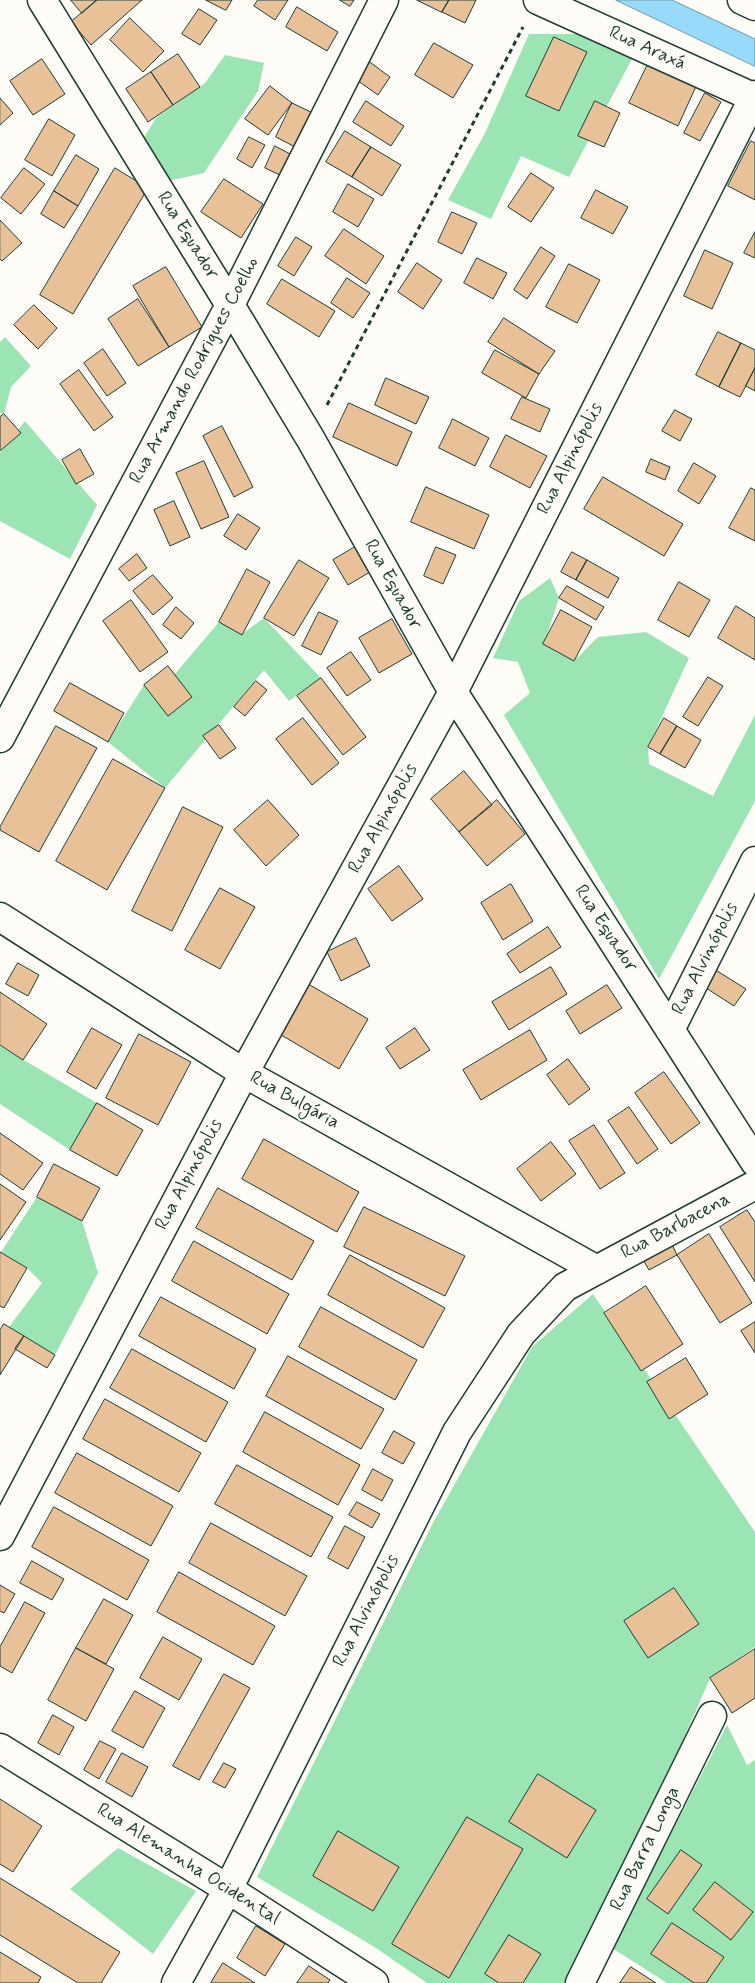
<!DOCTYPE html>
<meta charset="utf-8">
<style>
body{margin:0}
canvas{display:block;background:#fdfcf7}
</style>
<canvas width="755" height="1983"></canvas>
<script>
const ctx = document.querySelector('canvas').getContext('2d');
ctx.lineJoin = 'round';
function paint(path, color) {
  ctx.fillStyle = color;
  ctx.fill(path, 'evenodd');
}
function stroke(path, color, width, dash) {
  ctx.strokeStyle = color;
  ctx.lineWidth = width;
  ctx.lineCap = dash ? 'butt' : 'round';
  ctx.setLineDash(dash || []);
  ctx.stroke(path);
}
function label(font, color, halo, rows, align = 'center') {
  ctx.font = font + ' Mynerve,sans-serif';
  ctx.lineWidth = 4;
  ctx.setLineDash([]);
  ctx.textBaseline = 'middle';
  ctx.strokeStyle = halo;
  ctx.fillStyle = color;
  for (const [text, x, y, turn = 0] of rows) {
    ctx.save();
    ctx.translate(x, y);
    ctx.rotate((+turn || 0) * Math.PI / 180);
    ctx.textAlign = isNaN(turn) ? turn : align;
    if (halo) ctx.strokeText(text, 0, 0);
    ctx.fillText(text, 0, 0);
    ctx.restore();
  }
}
paint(new Path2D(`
 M529,34H578L632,59L569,177L521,156L491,219L448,200L485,133Z
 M225,55L264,63L258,91L204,173L168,181L143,139L156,118L205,83Z
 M5,337L31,366L11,387L4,414L0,413V342Z
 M25,421L97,505L70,559L0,521V453Z
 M550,578L559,598L544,644L574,661L598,637L646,632L689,658L648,747L649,764L713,796L755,715V801L659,979L504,715L530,693L518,662L493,658L519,601Z
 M264,618L321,678L289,701L264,670L165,788L108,742L144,685L168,666L175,674L219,622L242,634Z
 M0,1046L97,1103L70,1150L0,1104Z
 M37,1197L82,1221L98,1273L55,1355L9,1327L42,1283L27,1268L1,1252Z
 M593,1294L755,1532V1647L710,1678L677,1754L564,1983H427L373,1946L257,1877L434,1521L532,1347Z
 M727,1725L747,1765L755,1760V1983H667L612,1948Z
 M118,1848L196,1891L153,1954L70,1889Z`), '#9be4b3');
const water = new Path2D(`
 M616,0H672L755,39V66Z`);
paint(water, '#98dafa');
stroke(water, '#689bab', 1);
const building = new Path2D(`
 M71,0H97L82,13Z
 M97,0H142L91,45L71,22Z
 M206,0H232L226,10Z
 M258,0H288L275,20L254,6Z
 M340,0H354L350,6Z
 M417,0H449L442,12Z
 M449,0H476L465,23L442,12Z
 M297,7L338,32L327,51L286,27Z
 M199,9L217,20L200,45L182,34Z
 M130,18L164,51L143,72L110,40Z
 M554,37L587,52L559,111L526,96Z
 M434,43L473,65L453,98L415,75Z
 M178,54L200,87L173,105L151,72Z
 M42,59L65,94L33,115L10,81Z
 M367,60L390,77L378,95L354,78Z
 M650,60L698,82L678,126L629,103Z
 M151,72L173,105L148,122L126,89Z
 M270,86L292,103L268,135L245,119Z
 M705,93L721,102L700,141L684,133Z
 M0,98L13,113L0,125Z
 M366,101L404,126L391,146L353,122Z
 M595,101L620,113L604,147L578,136Z
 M292,103L313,113L297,148L276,137Z
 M49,119L75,135L52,176L25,160Z
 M345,131L371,147L352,177L326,162Z
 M249,137L265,145L252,168L237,159Z
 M751,141L755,143V200L728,186Z
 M275,146L292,155L282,176L265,168Z
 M371,147L401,165L382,196L352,177Z
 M76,155L99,169L78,206L54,191Z
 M24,168L45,184L21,214L1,198Z
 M115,168L148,188L73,314L40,295Z
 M531,173L554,188L531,222L508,207Z
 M224,179L263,204L241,238L201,212Z
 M348,184L374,199L358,227L333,212Z
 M596,190L628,207L613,234L581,218Z
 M54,191L78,206L64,228L41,214Z
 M452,212L477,223L462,254L438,242Z
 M0,220L22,243L2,261L0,259Z
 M344,229L384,256L366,284L325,256Z
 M755,232V258L744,253Z
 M296,237L312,247L294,276L278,266Z
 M541,247L555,256L527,299L514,290Z
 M705,250L733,263L712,309L684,296Z
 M477,258L507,273L493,299L464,283Z
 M417,263L442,280L423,309L398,292Z
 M569,264L600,280L577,323L546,307Z
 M166,267L202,327L169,347L133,286Z
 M347,278L370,293L353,318L331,303Z
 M282,279L335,311L319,337L267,304Z
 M138,299L169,347L138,366L108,319Z
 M34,305L57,328L38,349L14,325Z
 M504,318L555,351L539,374L488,342Z
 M718,332L741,343L719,387L696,375Z
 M741,343L755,350V368L740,397L719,387Z
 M103,349L126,383L107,396L84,363Z
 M495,350L539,374L526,398L482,373Z
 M755,368V391L746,386Z
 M79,370L113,417L94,431L60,384Z
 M386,378L429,397L416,424L375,405Z
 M522,397L550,409L540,432L511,419Z
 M349,403L412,432L397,466L333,437Z
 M675,410L692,419L680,441L662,431Z
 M4,414L21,433L0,451V417Z
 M453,419L489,438L475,466L439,448Z
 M222,426L253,487L234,497L203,436Z
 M506,435L547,456L530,488L490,467Z
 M80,449L94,474L76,484L62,460Z
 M651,459L670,467L665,480L646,472Z
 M204,461L229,517L201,529L176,473Z
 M694,463L716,476L699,504L678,491Z
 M603,477L683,524L664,556L584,509Z
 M426,487L489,515L474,549L411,522Z
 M751,488L755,490V541L729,528Z
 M174,501L190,537L170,546L154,510Z
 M238,514L260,528L246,550L224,536Z
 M355,547L370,572L348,585L333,560Z
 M436,547L456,555L443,584L424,576Z
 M572,552L587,560L576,580L561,572Z
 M137,554L147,568L129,581L119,569Z
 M299,560L329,578L294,636L264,618Z
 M587,560L619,578L608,598L576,580Z
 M247,569L270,582L242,635L219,622Z
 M153,575L173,598L153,615L133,591Z
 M679,582L710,600L689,637L658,620Z
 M567,586L604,607L596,620L559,598Z
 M131,600L168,652L140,672L103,621Z
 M736,606L755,618V660L718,638Z
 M176,607L194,623L181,639L163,625Z
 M561,610L592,627L574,661L543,644Z
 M319,612L338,621L321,655L302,646Z
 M392,619L412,654L379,673L359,638Z
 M351,652L371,680L347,696L327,668Z
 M168,666L192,697L168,716L144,685Z
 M708,677L723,686L698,726L683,717Z
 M321,678L366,737L343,755L297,696Z
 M256,681L267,690L245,716L234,707Z
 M70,683L124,713L108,742L54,711Z
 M303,718L339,763L312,785L276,739Z
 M664,718L677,726L660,754L648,747Z
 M219,725L236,748L220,759L203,736Z
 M56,726L97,748L39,852L0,830V827Z
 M677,726L701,740L685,768L660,754Z
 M113,759L165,788L107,890L56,861Z
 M464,771L492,805L459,832L431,799Z
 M268,800L299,835L266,866L234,830Z
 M497,800L525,834L487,866L459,832Z
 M183,807L223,827L172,931L132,911Z
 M399,866L423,899L392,921L368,889Z
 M511,884L533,921L503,940L481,903Z
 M220,888L255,907L220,969L185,950Z
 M548,927L561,947L520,973L507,954Z
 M356,938L370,966L341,981L327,952Z
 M18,963L39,975L28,996L6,984Z
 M551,967L567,994L509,1030L492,1002Z
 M714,969L746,989L734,1006L703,986Z
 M305,982L368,1019L339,1069L276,1032Z
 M607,985L622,1008L580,1034L566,1011Z
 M0,992L47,1024L23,1060L0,1045Z
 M92,1028L122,1045L96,1089L67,1072Z
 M415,1028L430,1050L400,1069L386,1048Z
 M530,1030L547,1060L481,1100L463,1070Z
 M139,1034L191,1062L158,1125L106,1098Z
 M568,1059L590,1089L569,1105L547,1075Z
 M664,1072L700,1123L671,1144L635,1093Z
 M97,1103L143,1130L117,1176L70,1150Z
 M629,1107L658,1149L637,1164L608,1121Z
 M594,1125L625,1173L600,1189L569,1141Z
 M0,1133L43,1163L23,1190L0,1174Z
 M264,1139L359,1192L337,1232L242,1179Z
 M551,1142L576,1174L541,1201L517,1169Z
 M54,1164L100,1188L82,1221L37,1197Z
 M0,1184L26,1202L0,1240Z
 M218,1188L314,1241L292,1280L196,1228Z
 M364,1207L465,1256L445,1296L344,1247Z
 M747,1210L755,1222V1282L720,1227Z
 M709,1234L752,1303L720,1323L677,1255Z
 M670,1240L677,1255L649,1270L641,1256Z
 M194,1241L289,1294L267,1334L172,1281Z
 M0,1252L27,1268L4,1308L0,1306Z
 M350,1255L445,1308L423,1348L328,1295Z
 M646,1286L683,1344L641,1371L604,1313Z
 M161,1297L256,1349L234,1389L139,1336Z
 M321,1307L417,1360L395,1400L299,1347Z
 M755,1322V1353L741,1331Z
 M4,1324L24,1336L0,1375V1330Z
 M24,1336L55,1355L47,1368L15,1349Z
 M132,1349L228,1402L206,1442L110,1388Z
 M288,1356L384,1409L361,1449L266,1396Z
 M686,1358L708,1394L669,1419L647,1382Z
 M105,1399L201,1453L179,1492L83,1439Z
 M265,1412L360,1465L338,1505L243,1452Z
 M394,1431L415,1443L403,1464L382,1453Z
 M77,1453L173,1506L151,1546L55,1493Z
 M237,1465L333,1517L311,1557L215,1504Z
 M373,1469L393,1480L382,1501L362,1490Z
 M357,1502L380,1514L372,1528L349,1515Z
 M54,1507L149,1560L127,1600L32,1547Z
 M211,1523L307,1576L285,1616L189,1563Z
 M345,1526L365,1537L348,1569L328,1558Z
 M32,1561L64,1579L52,1600L20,1583Z
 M179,1572L275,1626L253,1665L157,1612Z
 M0,1585L15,1594L4,1613L0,1611Z
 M674,1588L699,1624L648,1658L624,1621Z
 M104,1599L133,1615L106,1664L76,1648Z
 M25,1602L45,1613L12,1673L0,1666V1647Z
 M163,1637L202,1659L179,1700L140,1678Z
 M76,1648L114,1669L86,1721L48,1700Z
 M755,1649V1698L732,1713L710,1678Z
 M224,1674L250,1688L199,1780L173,1766Z
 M135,1691L165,1708L143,1748L112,1731Z
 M53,1715L74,1727L59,1755L38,1743Z
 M100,1741L116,1749L99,1779L84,1770Z
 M122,1753L148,1767L132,1797L106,1782Z
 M224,1763L236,1769L225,1788L213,1782Z
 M538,1774L596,1810L567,1858L509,1822Z
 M0,1799L42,1826L13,1872L0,1864Z
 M467,1817L523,1849L449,1978L392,1944Z
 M338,1831L399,1867L373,1911L313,1876Z
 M681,1850L702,1865L668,1914L647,1899Z
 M0,1878L120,1952L101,1983H78L0,1935Z
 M715,1882L753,1912L731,1940L693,1910Z
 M672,1923L724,1957L706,1983H694L651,1954Z
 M256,1926L285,1944L265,1976L237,1958Z
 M509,1935L541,1954L523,1983H499L485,1974Z
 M0,1952L41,1977L38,1983H0Z
 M223,1963L255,1983H211Z
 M309,1966L330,1980L328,1983H297Z
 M631,1967L656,1983H620Z`);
paint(building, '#e8c199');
stroke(building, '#1f3d34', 1);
const street = new Path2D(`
 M42,0L230,305L310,438L453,692L755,1162
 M538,0L755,98
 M742,0L755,6
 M0,738L230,305L384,0
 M0,917L244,1073L597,1270
 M670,1030L755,861
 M0,1536L244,1073L453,692L755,95
 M0,1748L228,1889L374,1983
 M176,1983L228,1889L457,1432L521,1334L565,1287L755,1185
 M580,1983L712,1716`);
stroke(street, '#1f3d34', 31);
stroke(new Path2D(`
 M327,405L523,27`), '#1f3d34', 3, [5, 4]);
stroke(street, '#fdfcf7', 28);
label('19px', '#1f3d34', '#fdfcf7', [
 ["Rua Araxá",647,49,24],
 ["Rua Equador",187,236,58],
 ["Rua Armando Rodrigues Coelho",195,371,-62],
 ["Rua Alpinópolis",571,459,-63],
 ["Rua Equador",392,585,61],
 ["Rua Alpinópolis",384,819,-61],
 ["Rua Equador",605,929,57],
 ["Rua Alvinópolis",706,959,-63],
 ["Rua Bulgária",294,1101,29],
 ["Rua Alpinópolis",190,1175,-62],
 ["Rua Barbacena",676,1227,-28],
 ["Rua Alvinópolis",367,1611,-63],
 ["Rua Barra Longa",646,1849,-64],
 ["Rua Alemanha Ocidental",188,1865,32]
]);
</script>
